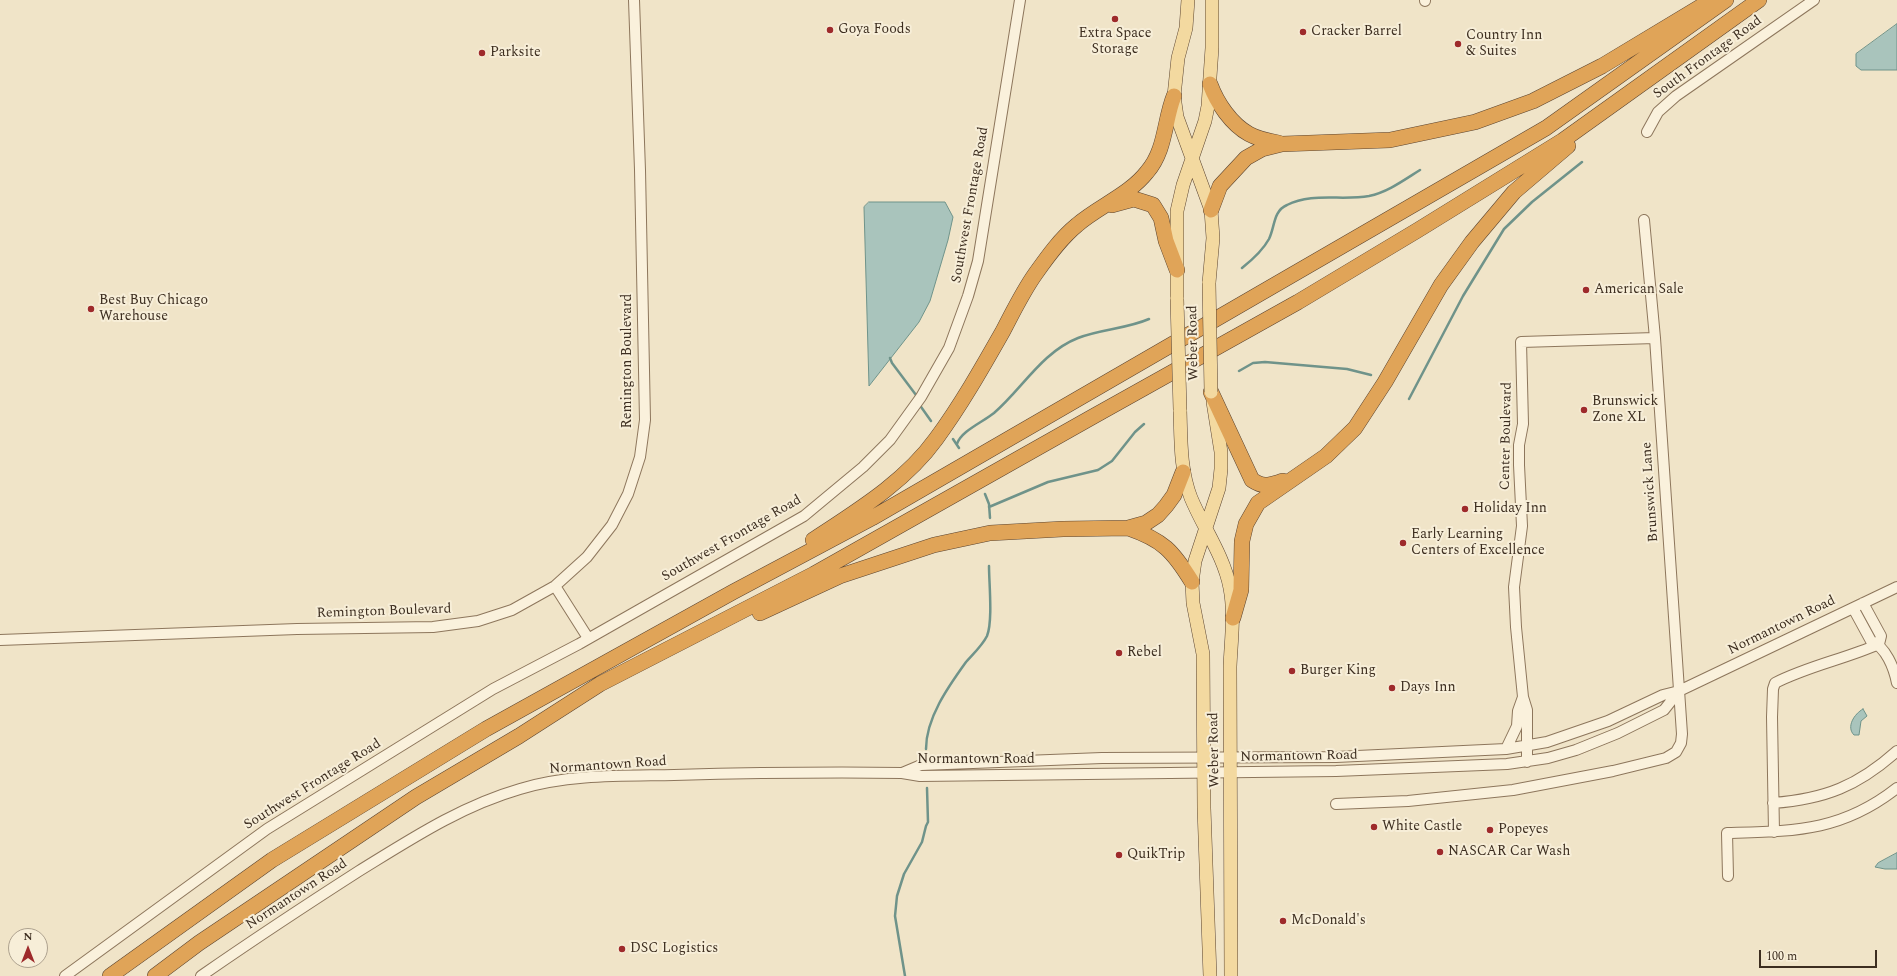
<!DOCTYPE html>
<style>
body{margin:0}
#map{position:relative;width:1897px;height:976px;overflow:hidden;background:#f0e4c8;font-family:Spectral,serif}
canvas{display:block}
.north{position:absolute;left:8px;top:928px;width:40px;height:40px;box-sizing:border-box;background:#f7eed8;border:1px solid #ada18e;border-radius:50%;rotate:0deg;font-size:11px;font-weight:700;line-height:16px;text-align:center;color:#3d2e20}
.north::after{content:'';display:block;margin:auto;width:14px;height:18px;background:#9e2a2b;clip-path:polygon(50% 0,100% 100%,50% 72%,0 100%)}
.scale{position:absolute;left:1759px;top:950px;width:118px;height:18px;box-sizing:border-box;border:2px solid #3d2e20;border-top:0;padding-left:5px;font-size:12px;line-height:14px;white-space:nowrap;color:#3d2e20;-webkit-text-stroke:3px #f7eed8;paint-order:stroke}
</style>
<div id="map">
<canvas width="1897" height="976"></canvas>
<div class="north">N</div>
<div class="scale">100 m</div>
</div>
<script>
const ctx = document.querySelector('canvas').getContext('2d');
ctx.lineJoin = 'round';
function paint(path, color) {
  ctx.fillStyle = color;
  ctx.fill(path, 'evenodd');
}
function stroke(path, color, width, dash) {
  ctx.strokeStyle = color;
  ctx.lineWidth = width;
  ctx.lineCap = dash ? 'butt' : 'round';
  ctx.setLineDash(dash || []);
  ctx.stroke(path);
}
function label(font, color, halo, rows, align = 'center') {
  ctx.font = font + ' Spectral,serif';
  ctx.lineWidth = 4;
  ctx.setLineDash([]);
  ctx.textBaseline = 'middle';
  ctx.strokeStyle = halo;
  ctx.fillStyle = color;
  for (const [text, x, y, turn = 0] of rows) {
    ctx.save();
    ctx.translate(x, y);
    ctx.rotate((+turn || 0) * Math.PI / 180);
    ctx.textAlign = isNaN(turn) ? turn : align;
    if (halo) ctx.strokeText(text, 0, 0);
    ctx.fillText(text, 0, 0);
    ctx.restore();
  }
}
const water = new Path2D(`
 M1897,24V70H1861L1856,66V54Z
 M869,202H945L953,217L948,240L930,301L919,322L869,386L864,207Z
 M1863,709L1867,716L1861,721L1859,735H1854C1846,727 1854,714 1863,709Z
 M1897,853V869H1885L1875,867L1878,863Z`);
paint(water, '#a9c4bc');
stroke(water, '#6f938a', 1);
stroke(new Path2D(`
 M1242,268C1252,260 1263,250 1269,239C1275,227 1273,211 1287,205C1312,192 1342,201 1369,196C1388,192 1404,180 1420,170
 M890,358L892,363L916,395V397
 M1239,371L1253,363L1265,362L1347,369L1371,375
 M1409,399L1463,296L1504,229L1532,202L1582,162
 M919,404L931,421
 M953,439L959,448
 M957,444C961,431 983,422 994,413C1022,389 1042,352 1078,338C1101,329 1126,329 1149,319
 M985,494L989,504L990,518
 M989,507L1048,482L1098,470L1112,461L1135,432L1144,424
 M926,749C926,718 948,687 966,662C973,654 982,646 987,636C993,621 989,583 989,566
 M905,976L895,916L897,896L904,874L922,842L926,826L928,822L927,788`), '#6f938a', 2.5);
const minor = new Path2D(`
 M1425,0V1
 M1647,132L1658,112L1676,96L1814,0
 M555,586L588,638
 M1863,603L1881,636L1879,644
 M1853,608L1871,641C1886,647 1894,668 1897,683
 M0,640L297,629L433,627L478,621L512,610L555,586L587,557L612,525L628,494L640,457L645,420L640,170L634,0
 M1506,749L1517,726L1518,711L1523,697
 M1527,762V710L1523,697L1516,627L1514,587L1522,526L1519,465V445L1523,424L1521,342L1655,338
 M902,773L921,765L1102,758L1336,757L1506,749L1547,742L1608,721L1663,695L1679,691L1897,587
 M1773,803C1825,799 1858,786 1897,751
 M1336,804L1408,801L1513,790L1613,771L1666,758L1676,752L1681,743L1682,734L1655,338L1644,220
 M1774,832L1772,717L1773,689L1775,683C1808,666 1845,659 1879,644
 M1728,876L1727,833C1794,831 1841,832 1897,788
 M65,976L267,829L493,689L579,644L804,516L863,467L890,440L921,397L949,348L968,296L978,261L1020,0
 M201,976C253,940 306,905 359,871C411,839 461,806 520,789C569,774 624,776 674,775C750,773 826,772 902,773L920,776L1336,771L1507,764L1548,758L1576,750L1618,733L1664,710L1679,691`);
const major = new Path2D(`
 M1188,0L1186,28L1178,58L1174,96L1177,117L1211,210L1213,238L1209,283
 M1177,299V211L1183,185L1205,121L1208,106L1212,48V0
 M1180,410C1181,440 1180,470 1191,498C1203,527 1224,556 1230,588C1235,614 1231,641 1230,667L1231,976
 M1210,976L1204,808L1203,654L1193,603L1192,582L1195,561L1219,488L1221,469V452L1213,402`);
const highway = new Path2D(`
 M1210,84C1217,103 1231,124 1249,134C1258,139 1268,141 1279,143
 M1112,205L1134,199L1153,205L1161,218L1166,241L1177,270
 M1211,210L1220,186L1246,158L1262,149L1282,144L1390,140L1475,122L1533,101L1602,66L1710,1
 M1211,392L1252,480C1264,488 1269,485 1283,481
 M1128,528C1163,540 1173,551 1192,582
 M813,540C857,511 905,482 936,439C961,405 982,368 1003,331C1013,312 1023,291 1036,273C1048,256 1061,238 1077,225C1099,206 1129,195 1147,172C1166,150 1164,121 1174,96
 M760,613L840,576L934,545L990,533L1063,529L1128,528L1146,523L1158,515L1166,506L1174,495L1183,472
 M1233,618L1241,590L1242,541L1246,524L1258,503L1326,456L1355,428L1385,382L1441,285L1472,242L1514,192L1568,146
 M110,976L272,860L486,729L733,592L872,518L1546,128L1726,0
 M155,976L199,943L416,797L519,736L600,684L814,574L1094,416L1298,302L1418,230L1562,141L1759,0`);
stroke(minor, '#8d765c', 12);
stroke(major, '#5b4430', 14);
stroke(highway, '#5b4430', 16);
stroke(minor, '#faf1dc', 10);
stroke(major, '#f3d9a0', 13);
stroke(highway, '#e0a458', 15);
const majorBridge = new Path2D(`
 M1209,283L1211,392
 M1177,299L1180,410`);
stroke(majorBridge, '#5b4430', 14, []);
stroke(majorBridge, '#f3d9a0', 13);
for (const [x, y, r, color] of [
 [1115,19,4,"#9e2a2b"],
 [830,30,4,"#9e2a2b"],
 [1303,32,4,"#9e2a2b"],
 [1458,44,4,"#9e2a2b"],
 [482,53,4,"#9e2a2b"],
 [1586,290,4,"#9e2a2b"],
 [91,309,4,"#9e2a2b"],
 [1584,410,4,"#9e2a2b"],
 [1465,509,4,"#9e2a2b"],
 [1403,543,4,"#9e2a2b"],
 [1119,653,4,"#9e2a2b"],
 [1292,671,4,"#9e2a2b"],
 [1392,688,4,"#9e2a2b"],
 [1374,827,4,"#9e2a2b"],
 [1490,830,4,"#9e2a2b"],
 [1440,852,4,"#9e2a2b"],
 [1119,855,4,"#9e2a2b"],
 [1283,921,4,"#9e2a2b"],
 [622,949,4,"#9e2a2b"]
]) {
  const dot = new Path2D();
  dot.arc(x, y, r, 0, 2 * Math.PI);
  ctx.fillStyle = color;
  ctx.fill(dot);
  stroke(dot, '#f7eed8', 1.5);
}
label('14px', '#3d2e20', '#f7eed8', [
 ["Goya Foods",838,30],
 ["Cracker Barrel",1311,32],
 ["Extra Space",1115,34,"center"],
 ["Storage",1115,50,"center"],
 ["Country Inn",1466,36],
 ["& Suites",1466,52],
 ["Parksite",490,53],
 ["American Sale",1594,290],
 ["Best Buy Chicago",99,301],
 ["Warehouse",99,317],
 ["Brunswick",1592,402],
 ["Zone XL",1592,418],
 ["Holiday Inn",1473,509],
 ["Early Learning",1411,535],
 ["Centers of Excellence",1411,551],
 ["Rebel",1127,653],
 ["Burger King",1300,671],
 ["Days Inn",1400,688],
 ["White Castle",1382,827],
 ["Popeyes",1498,830],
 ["NASCAR Car Wash",1448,852],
 ["QuikTrip",1127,855],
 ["McDonald's",1291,921],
 ["DSC Logistics",630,949]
], 'left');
label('14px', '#3d2e20', '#f7eed8', [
 ["South Frontage Road",1708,58,-36],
 ["Southwest Frontage Road",971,205,-80],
 ["Weber Road",1194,343,-91],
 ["Remington Boulevard",628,361,-90],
 ["Center Boulevard",1507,436,-89],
 ["Brunswick Lane",1651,492,-94],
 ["Southwest Frontage Road",732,539,-30],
 ["Remington Boulevard",384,612,-2],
 ["Normantown Road",1782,626,-26],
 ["Weber Road",1215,750,-91],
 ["Normantown Road",1299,757,-1],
 ["Normantown Road",976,760],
 ["Normantown Road",608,766,-4],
 ["Southwest Frontage Road",313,785,-32],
 ["Normantown Road",297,895,-33]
]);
</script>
